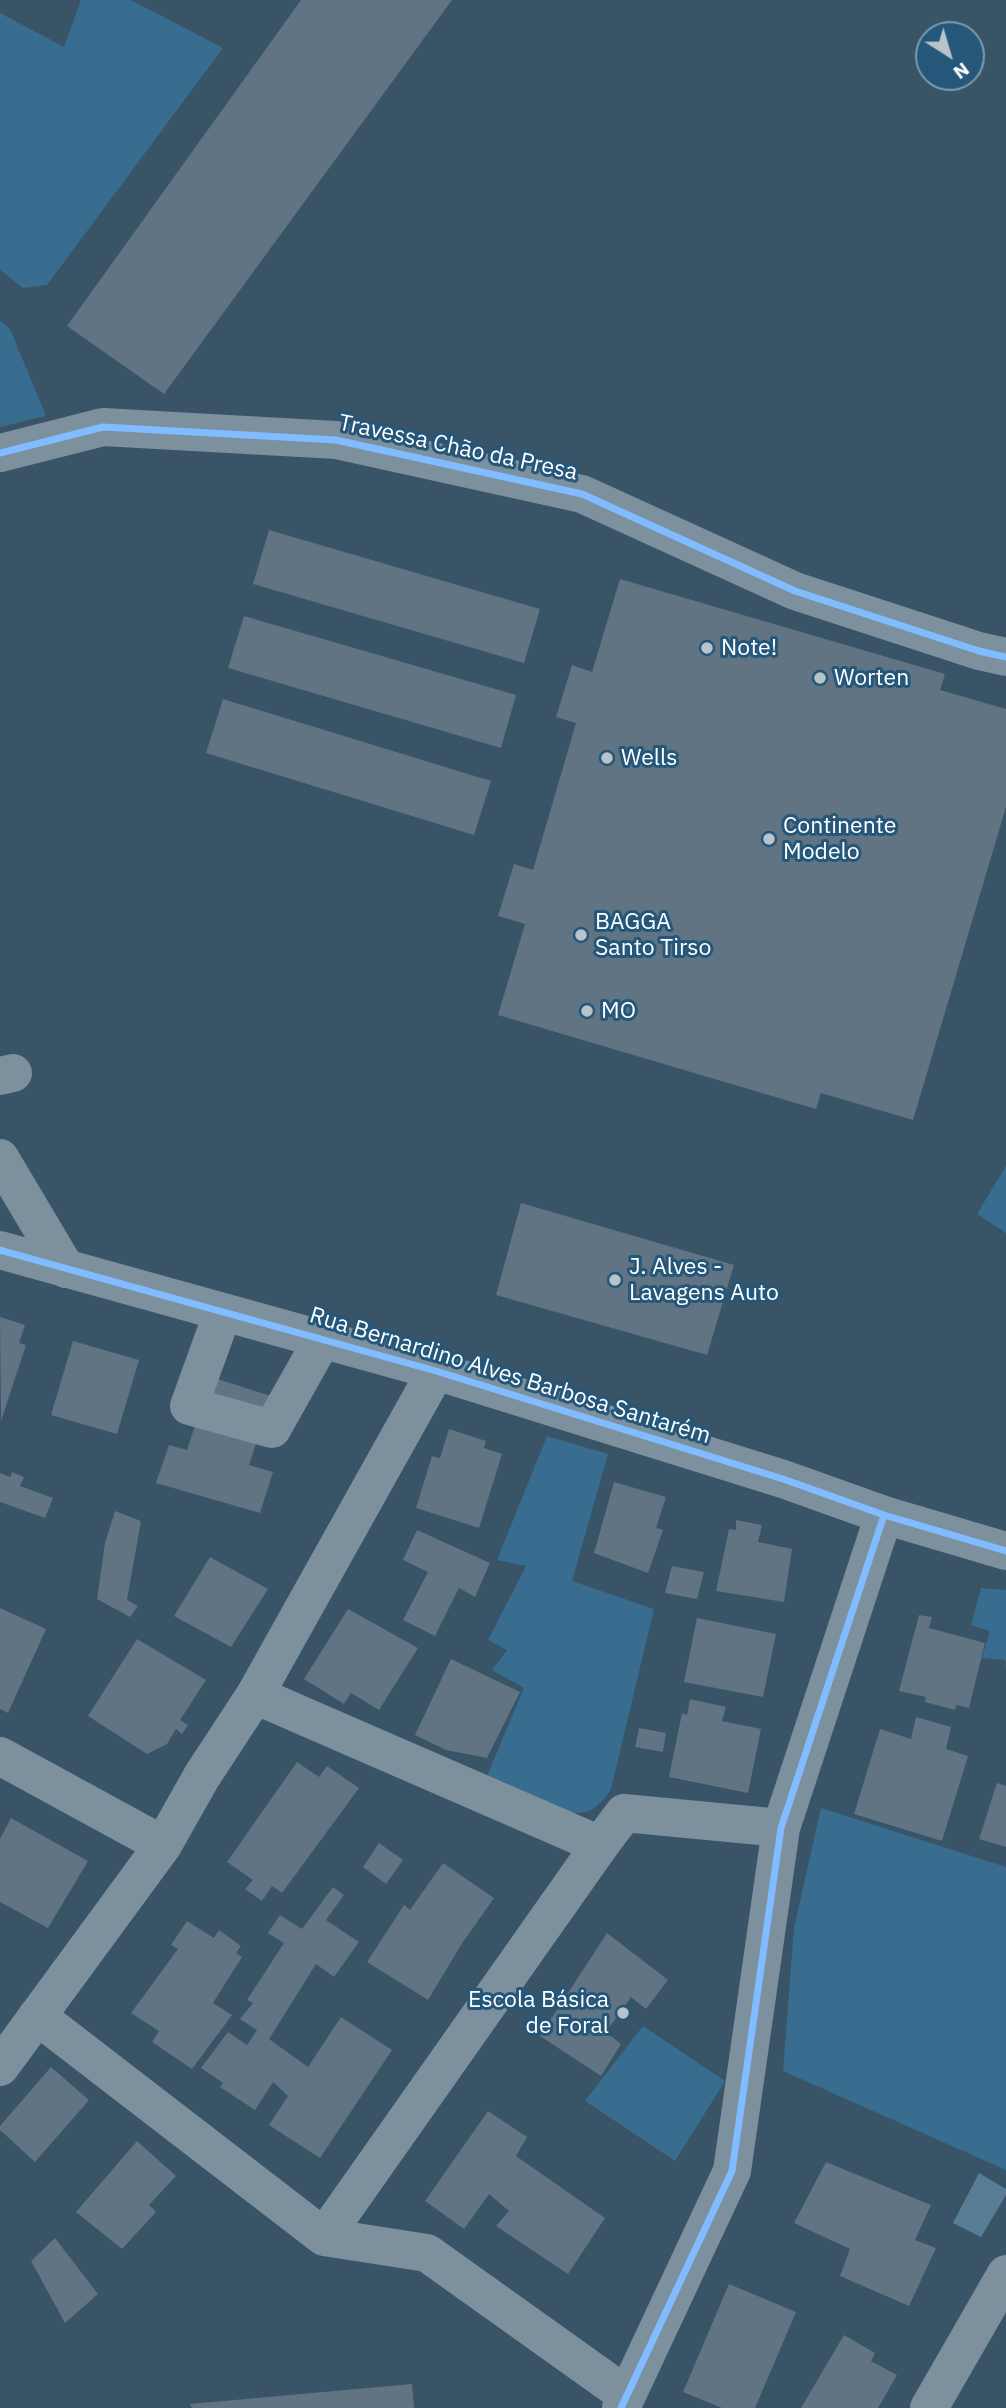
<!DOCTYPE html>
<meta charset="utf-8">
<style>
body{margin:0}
#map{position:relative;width:1006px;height:2408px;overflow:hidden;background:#385466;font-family:"IBM Plex Sans",sans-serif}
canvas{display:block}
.north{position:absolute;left:915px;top:21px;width:70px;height:70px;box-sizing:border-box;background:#24577a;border:2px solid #7c9aaf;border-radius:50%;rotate:143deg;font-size:19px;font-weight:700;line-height:28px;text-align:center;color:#fff}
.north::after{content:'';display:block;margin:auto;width:24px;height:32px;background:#b9c3c9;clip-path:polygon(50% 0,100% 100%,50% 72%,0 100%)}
</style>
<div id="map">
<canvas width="1006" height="2408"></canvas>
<div class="north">N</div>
</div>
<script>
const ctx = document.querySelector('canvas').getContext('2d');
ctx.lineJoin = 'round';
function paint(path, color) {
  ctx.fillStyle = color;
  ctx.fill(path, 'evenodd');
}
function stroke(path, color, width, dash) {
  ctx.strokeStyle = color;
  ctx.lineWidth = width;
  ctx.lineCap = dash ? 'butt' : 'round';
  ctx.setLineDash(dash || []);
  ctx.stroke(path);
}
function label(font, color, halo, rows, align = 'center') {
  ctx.font = font + ' "IBM Plex Sans",sans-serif';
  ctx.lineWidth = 6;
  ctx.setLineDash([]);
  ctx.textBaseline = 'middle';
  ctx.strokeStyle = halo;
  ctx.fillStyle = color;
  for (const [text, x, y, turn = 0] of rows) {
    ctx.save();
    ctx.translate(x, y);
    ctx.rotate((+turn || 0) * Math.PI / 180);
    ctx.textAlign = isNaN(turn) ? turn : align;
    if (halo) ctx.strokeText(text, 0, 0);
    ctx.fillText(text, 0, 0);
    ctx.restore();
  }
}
paint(new Path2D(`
 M81,0H131L223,48L47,285L23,288L0,270V13L64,47Z
 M0,321L10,329L46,416L0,427Z
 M1006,1166V1233L977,1214Z
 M547,1436L608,1454L572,1581L654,1609L611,1789C604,1799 598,1808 586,1812C565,1819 509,1786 487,1776L524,1688L492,1670L507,1650L488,1640L526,1566L497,1560Z
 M981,1588L1006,1590V1668L1005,1660L982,1658L990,1631L971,1625Z
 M821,1808L1006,1867V2170L783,2071L794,1928Z
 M643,2026L725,2081L675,2161L585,2101Z`), '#386d90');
paint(new Path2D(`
 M979,2173L1006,2189V2195L981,2237L953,2223Z`), '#597d95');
paint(new Path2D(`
 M301,0H452L164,394L67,326Z
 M269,530L540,609L524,663L253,584Z
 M620,579L945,674L940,690L1006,709V807L913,1120L821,1093L816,1109L498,1015L525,924L498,916L514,864L533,870L576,723L556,717L572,665L592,672Z
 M244,616L516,695L501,748L228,668Z
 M223,699L491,781L474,835L206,753Z
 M521,1203L734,1265L707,1355L496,1295Z
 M0,1317L25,1325L19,1343L26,1345L1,1421Z
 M73,1341L139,1360L117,1434L51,1415Z
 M211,1377L271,1396L249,1465L273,1472L260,1513L156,1483L169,1445L187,1450Z
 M449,1429L486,1441L484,1448L502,1454L479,1528L416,1508L432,1456L440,1458Z
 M12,1472L24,1477L20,1486L53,1498L45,1518L0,1502V1473L10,1477Z
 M614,1482L666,1497L656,1528L663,1530L648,1573L594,1553Z
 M115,1511L141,1521L127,1600L138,1606L130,1617L97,1599L105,1543Z
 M736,1520L762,1525L758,1542L792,1549L784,1602L716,1591L729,1529L736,1530Z
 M417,1530L490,1563L475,1597L459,1588L435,1636L403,1620L428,1572L403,1560Z
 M210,1557L268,1589L231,1647L174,1616Z
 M672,1566L704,1572L697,1599L665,1593Z
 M0,1608L46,1629L8,1713L0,1709Z
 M348,1609L418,1648L379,1710L351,1693L344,1704L304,1679Z
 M919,1615L932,1617L929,1628L985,1643L969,1708L956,1705L955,1710L925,1702L926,1697L899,1691Z
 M697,1618L776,1634L763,1697L684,1682Z
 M137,1639L206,1680L180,1720L188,1725L182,1734L176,1729L167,1744L147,1754L88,1716Z
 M451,1659L520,1692L487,1758L446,1750L415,1735Z
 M690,1699L726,1707L722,1721L761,1729L748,1793L669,1777L682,1713L687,1715Z
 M916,1717L951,1727L946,1749L968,1756L942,1841L854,1814L880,1729L911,1739Z
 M639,1728L666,1733L663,1752L635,1747Z
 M297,1762L319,1777L327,1766L359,1788L282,1893L272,1886L262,1901L245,1889L253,1880L227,1862Z
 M997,1783L1006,1786V1847L979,1839Z
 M11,1818L88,1861L48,1928L0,1902V1839Z
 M379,1843L403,1860L386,1884L363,1867Z
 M443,1863L494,1898L461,1945L428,2000L367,1962L404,1905L410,1910Z
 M333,1887L344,1895L326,1920L359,1942L334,1977L316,1964L269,2039L308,2067L341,2017L392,2050L320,2158L269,2125L288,2096L273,2082L255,2110L220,2087L223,2083L201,2068L228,2032L247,2045L257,2030L240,2019L253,2003L247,2000L284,1943L268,1933L280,1915L302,1929Z
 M187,1921L214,1938L219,1930L241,1946L236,1953L242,1957L213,2003L232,2015L192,2069L152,2042L159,2031L131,2013L178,1949L171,1945Z
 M607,1933L668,1980L646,2009L631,1997L606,2032L621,2044L601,2076L540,2036Z
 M51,2067L89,2100L35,2162L0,2130V2126Z
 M488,2111L527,2137L516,2156L605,2218L568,2274L496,2226L509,2211L489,2194L464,2229L425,2201Z
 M137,2141L176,2176L149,2205L156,2212L122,2249L76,2212Z
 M826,2162L931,2205L915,2240L936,2248L909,2306L840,2276L850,2249L794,2223Z
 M55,2238L98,2294L65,2323L31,2261Z
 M729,2284L796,2312L755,2408H722L683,2392Z
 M844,2335L875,2353L871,2361L897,2375L878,2408H801Z
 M412,2384L414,2408H192L190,2404Z`), '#607483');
stroke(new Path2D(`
 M0,453L103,427L336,440L582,494L795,591L979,651L1006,657
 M0,1076L13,1073
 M0,1158L66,1269
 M0,1250L436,1371L783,1479L884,1515L1006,1551
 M223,1312L189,1406L272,1429L322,1340
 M255,1695L600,1845L624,1813L781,1828
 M0,1756L163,1845
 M37,2016L324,2237L427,2253L626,2395
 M0,2067L163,1845L202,1776L255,1695L436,1371
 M324,2237L600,1845
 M621,2408L732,2171L781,1828L884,1515
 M929,2408L1006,2274`), '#7c909d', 38);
stroke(new Path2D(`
 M0,453L103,427L336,440L582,494L795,591L979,651L1006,657
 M0,1250L436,1371L783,1479L884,1515L1006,1551
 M621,2408L732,2171L781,1828L884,1515`), '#80bcff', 7);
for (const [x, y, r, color] of [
 [707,648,7,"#b9c3c9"],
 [820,678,7,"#b9c3c9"],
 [607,758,7,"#b9c3c9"],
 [769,839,7,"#b9c3c9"],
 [581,935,7,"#b9c3c9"],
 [587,1011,7,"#b9c3c9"],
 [615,1280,7,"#b9c3c9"],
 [623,2013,7,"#b9c3c9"]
]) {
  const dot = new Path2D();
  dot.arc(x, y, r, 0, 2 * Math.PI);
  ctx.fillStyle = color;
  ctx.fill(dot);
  stroke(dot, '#24577a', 2.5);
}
label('23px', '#fff', '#24577a', [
 ["Travessa Chão da Presa",458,448,12],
 ["Rua Bernardino Alves Barbosa Santarém",510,1376,17]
]);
label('23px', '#fff', '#24577a', [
 ["Note!",721,648],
 ["Worten",834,678],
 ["Wells",621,758],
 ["Continente",783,826],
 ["Modelo",783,852],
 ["BAGGA",595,922],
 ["Santo Tirso",595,948],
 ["MO",601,1011],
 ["J. Alves -",629,1267],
 ["Lavagens Auto",629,1293],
 ["Escola Básica",609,2000,"right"],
 ["de Foral",609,2026,"right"]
], 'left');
</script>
